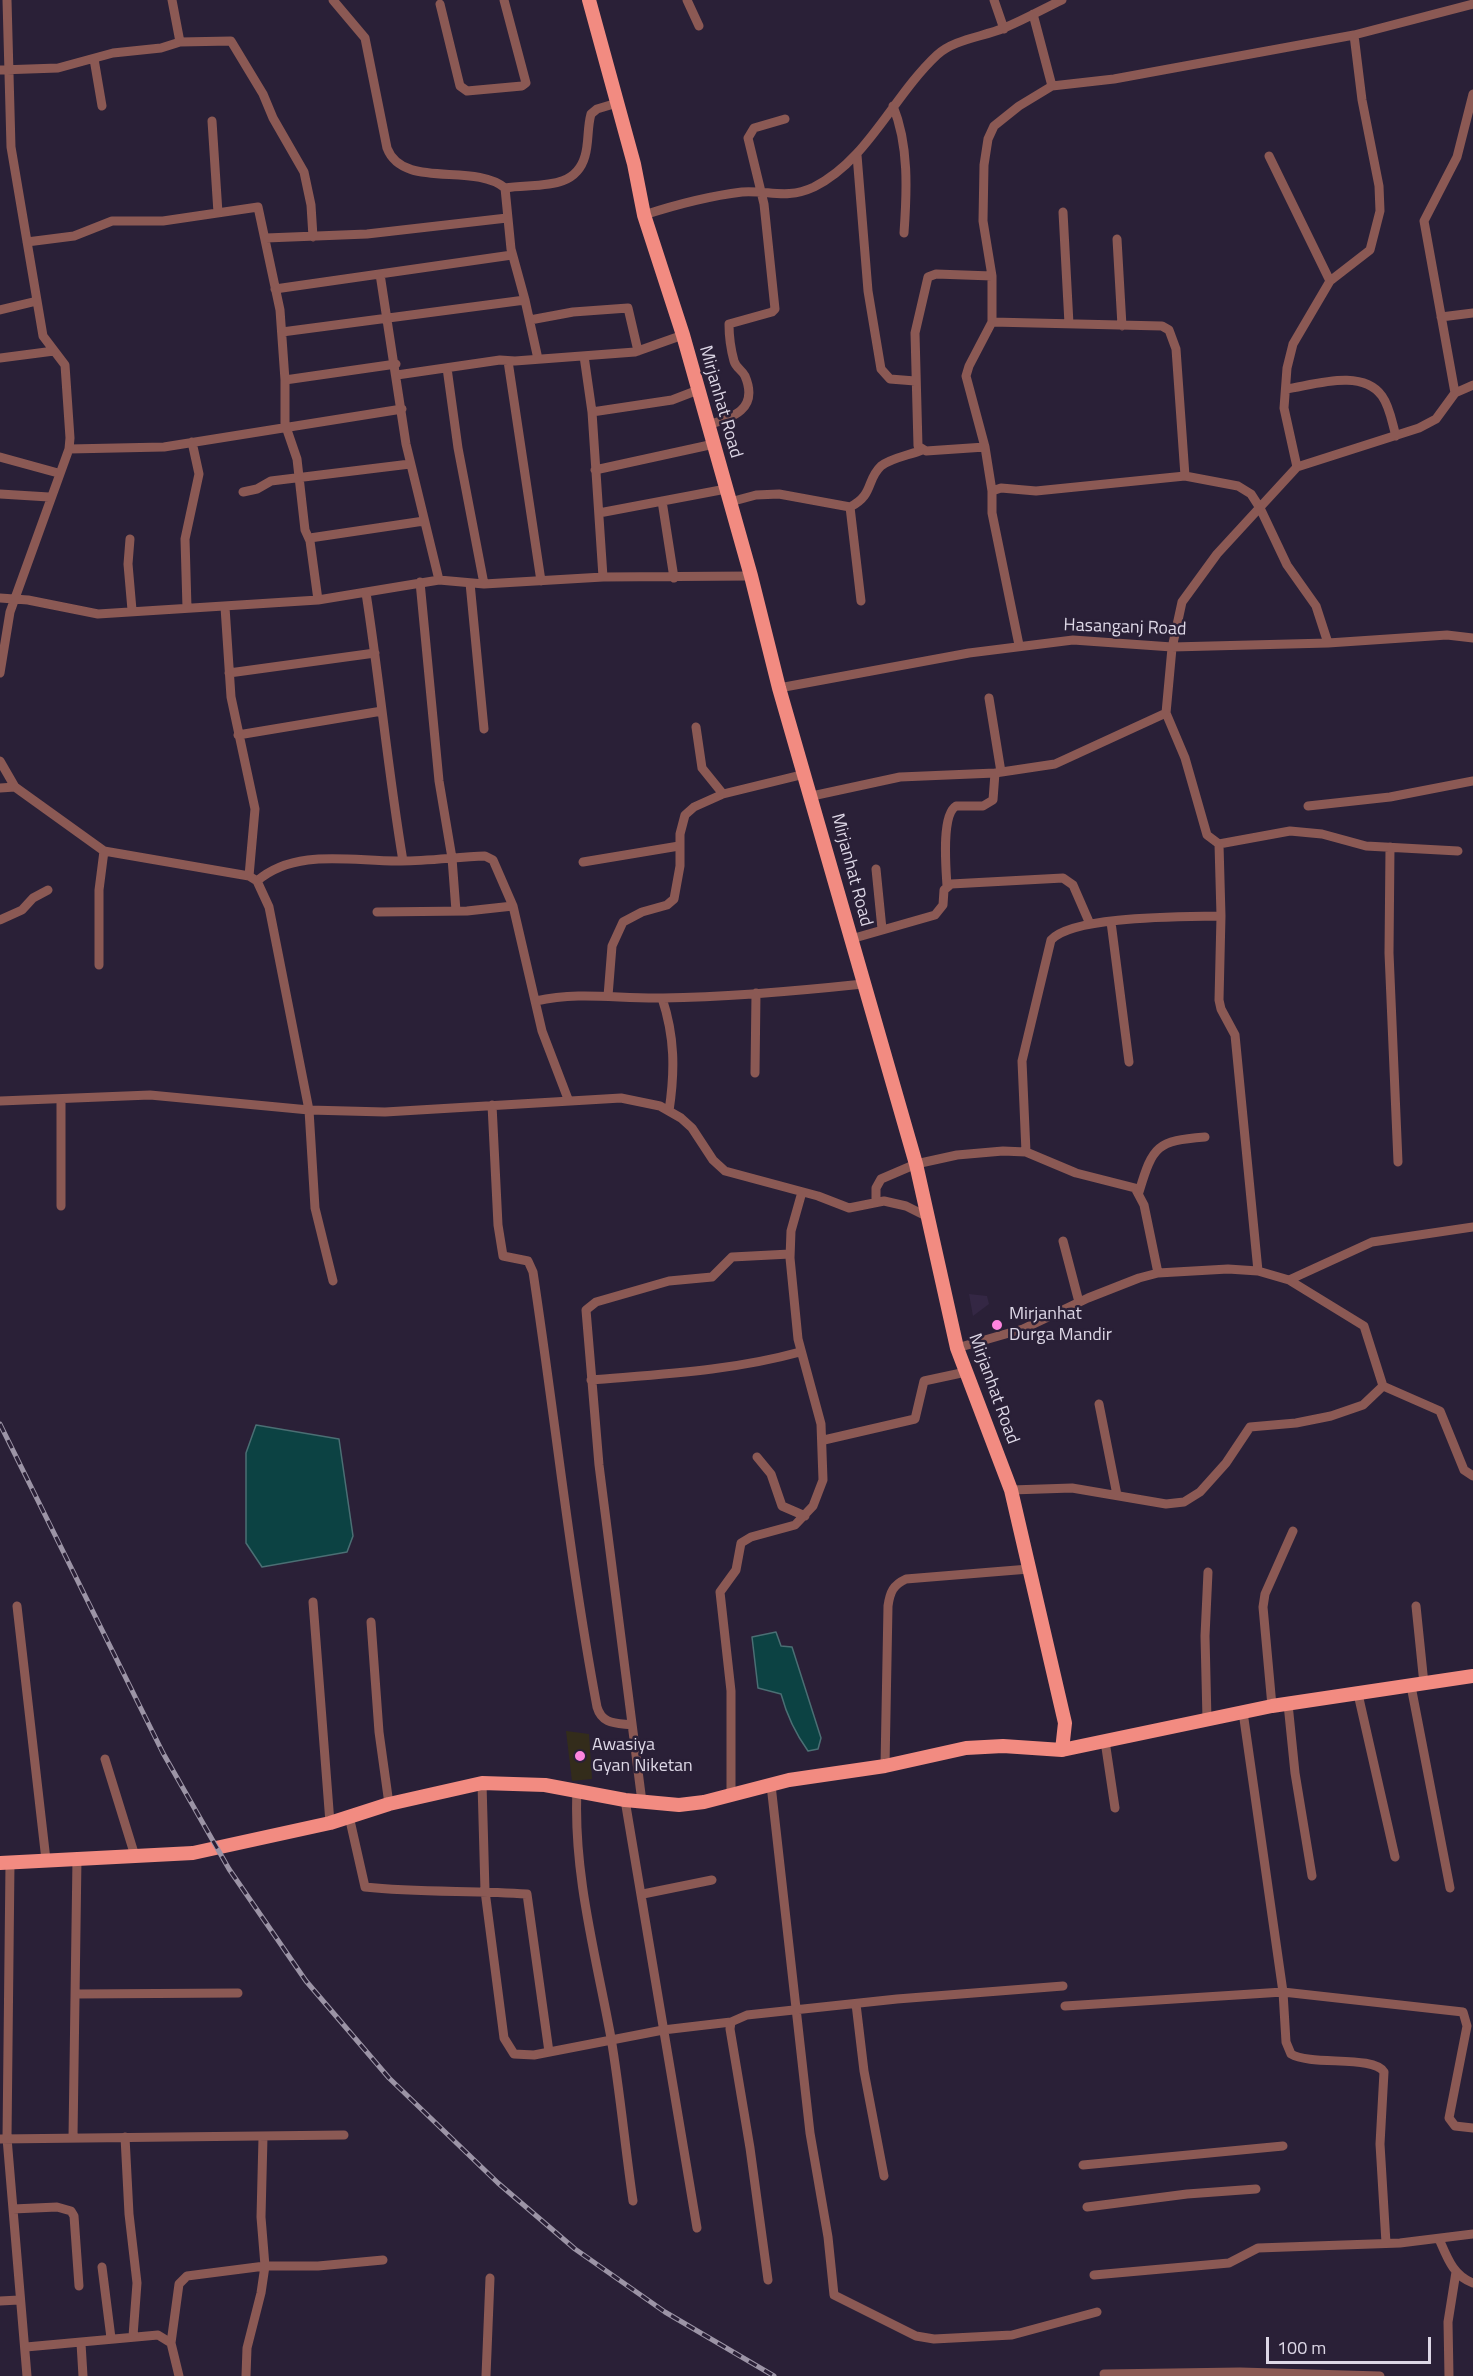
<!DOCTYPE html>
<style>
body{margin:0}
#map{position:relative;width:1473px;height:2376px;overflow:hidden;background:#2a2037;font-family:"Titillium Web",sans-serif}
canvas{display:block}
.scale{position:absolute;left:1266px;top:2337px;width:165px;height:27px;box-sizing:border-box;border:3px solid #ddd7e6;border-top:0;padding-left:8px;font-size:18px;line-height:21px;white-space:nowrap;color:#ddd7e6;-webkit-text-stroke:4px #2a2037;paint-order:stroke}
</style>
<div id="map">
<canvas width="1473" height="2376"></canvas>
<div class="scale">100 m</div>
</div>
<script>
const ctx = document.querySelector('canvas').getContext('2d');
ctx.lineJoin = 'round';
function paint(path, color) {
  ctx.fillStyle = color;
  ctx.fill(path, 'evenodd');
}
function stroke(path, color, width, dash) {
  ctx.strokeStyle = color;
  ctx.lineWidth = width;
  ctx.lineCap = dash ? 'butt' : 'round';
  ctx.setLineDash(dash || []);
  ctx.stroke(path);
}
function label(font, color, halo, rows, align = 'center') {
  ctx.font = font + ' "Titillium Web",sans-serif';
  ctx.lineWidth = 5;
  ctx.setLineDash([]);
  ctx.textBaseline = 'middle';
  ctx.strokeStyle = halo;
  ctx.fillStyle = color;
  for (const [text, x, y, turn = 0] of rows) {
    ctx.save();
    ctx.translate(x, y);
    ctx.rotate((+turn || 0) * Math.PI / 180);
    ctx.textAlign = isNaN(turn) ? turn : align;
    if (halo) ctx.strokeText(text, 0, 0);
    ctx.fillText(text, 0, 0);
    ctx.restore();
  }
}
paint(new Path2D(`
 M969,1294L987,1296L989,1304L973,1316Z`), '#342744');
paint(new Path2D(`
 M566,1731L589,1734L592,1779L572,1781Z`), '#332c1b');
const water = new Path2D(`
 M256,1425L339,1439L353,1536L347,1552L262,1567L246,1543V1453Z
 M776,1632L781,1646L792,1647L821,1738L818,1749L808,1751C795,1733 787,1716 781,1694L758,1688L752,1637Z`);
paint(water, '#0c4243');
stroke(water, '#4b6f74', 1.5);
stroke(new Path2D(`
 M172,0L180,42
 M333,0L365,38L387,148C403,190 473,162 505,188L511,249L525,300L538,359
 M687,0L699,26
 M994,0L1004,29
 M440,4L460,86L467,91L522,86L526,83L504,0
 M1033,14L1052,86
 M94,59L102,106
 M0,70L58,68L113,53L161,48L180,42L231,41L263,94L273,118L304,172L311,205L313,237
 M893,106C909,145 907,191 904,233
 M212,121L218,213
 M857,155L868,291L881,369L890,379L915,381
 M1269,156L1330,281
 M505,188C535,183 575,192 585,156C589,143 587,128 591,114L597,109L617,103
 M1063,212L1069,324
 M644,215C675,205 709,196 742,192C769,190 786,200 814,187C868,160 893,96 937,55C954,39 983,37 1004,28C1024,20 1043,9 1062,0
 M266,238L367,234L507,218
 M1117,239L1122,326
 M27,242L74,236L112,221H163L258,207L280,310L285,380V424L297,459L305,530L310,541L318,600
 M380,274L406,444L439,580
 M275,289L512,255
 M0,310L37,301
 M1441,317L1473,313
 M530,320L573,312L628,308L638,351
 M992,322L1162,326L1169,330L1176,349L1185,476
 M282,332L525,300
 M584,356L592,412L603,577
 M0,358L54,351
 M508,361L541,581
 M447,368L458,448L484,584
 M397,375L500,360L515,361L635,352L683,335
 M285,380L396,364
 M1286,389C1314,385 1362,368 1382,396C1390,407 1392,423 1396,436
 M1455,393L1424,221L1457,157L1473,94
 M592,412L672,400L698,390
 M707,425C733,418 759,409 745,376C742,370 736,368 734,361C731,350 729,335 729,324L772,312L775,309L764,204L748,138L754,128L785,119
 M985,447L926,451L918,446L915,333L928,277L936,274L992,276
 M69,449L164,447L402,409
 M0,457L58,473
 M1297,467L1284,408L1287,368L1293,344L1330,281L1370,250L1380,211L1379,186L1362,100L1354,35
 M595,470L714,444
 M992,491L985,447L966,376L969,366L992,322V276L983,221L984,165L988,139L994,126L1019,106L1052,86L1114,79L1354,35L1473,4
 M243,492L257,489L271,481L410,464
 M0,494L49,497
 M662,501L674,578
 M730,502L756,495L779,494L850,507C874,495 866,480 881,466C891,458 910,455 922,450
 M850,507L861,601
 M599,513L726,489
 M310,538L424,521
 M130,539L128,564L132,610
 M420,582L439,781L452,858L456,911
 M470,583L484,729
 M366,593C380,683 388,772 403,861
 M0,598L28,600L98,614L318,600L439,580L484,584L603,577L751,576
 M225,607L231,697L255,809L249,876
 M187,608L185,539L199,474L192,442
 M1019,645L992,513V491L1001,488L1036,491L1185,476L1238,486L1251,494L1260,508L1287,565L1316,606L1328,643
 M0,673L10,612L69,449L70,438L65,365L43,336L11,147L7,0
 M229,673L375,653
 M779,688L969,653L1073,640L1172,647L1328,643L1447,635L1473,638
 M989,698L1001,772
 M696,727L702,768L723,794
 M238,735L382,711
 M0,761L15,787L104,851L249,876L257,881L269,907L309,1110L315,1208L333,1281
 M0,788L15,787
 M812,796L900,777L995,773L1055,764L1166,713
 M1308,806L1390,797L1473,781
 M1219,844L1221,916L1219,1000L1221,1009L1235,1035L1258,1271
 M1390,847L1389,953L1398,1162
 M1458,851L1366,846L1322,834L1290,831L1219,844L1207,835L1185,758L1166,713L1172,648L1182,602L1217,554L1297,467L1419,428L1436,419L1455,393L1473,385
 M583,862L679,846
 M876,869L882,929
 M257,881C296,847 354,862 401,861C429,861 457,857 485,856L493,860L513,906L542,1031L568,1099
 M947,886C946,869 941,815 956,806H983L993,800L995,773
 M377,912L467,911L513,906
 M0,920L22,910L33,898L48,890
 M1111,922L1129,1062
 M851,939L935,915L943,905L944,890L951,884L1063,878L1073,885L1090,924
 M99,965V890L104,851
 M608,996L612,946L623,922L642,912L667,905L674,899L680,866V834L685,815L694,807L723,794L805,774
 M662,998C675,1037 675,1071 669,1111
 M536,1001C581,991 617,999 663,998C729,997 797,991 863,984
 M755,1073L756,993
 M0,1101L150,1095L309,1110L385,1112L621,1098L660,1106L681,1118L692,1128L713,1160L725,1171L818,1196L849,1208L884,1201L906,1206L930,1218
 M492,1105L498,1225L503,1256L528,1261L533,1272C555,1417 570,1563 597,1707C602,1724 615,1723 631,1725
 M1026,1152L1022,1061L1051,940C1073,915 1187,917 1221,916
 M1139,1192C1153,1145 1157,1141 1205,1137
 M876,1202V1188L881,1179L916,1164L957,1155L1003,1151L1026,1152L1076,1173L1135,1188L1144,1205L1158,1273
 M61,1206V1101
 M1063,1241L1079,1302
 M1289,1280L1372,1242L1473,1227
 M957,1348L1023,1329L1088,1298L1139,1278L1158,1273L1228,1269L1258,1271L1289,1280L1364,1326L1383,1386L1440,1411L1464,1470L1473,1476
 M591,1380C662,1374 731,1371 800,1352
 M1099,1404L1117,1495
 M824,1440L915,1419L924,1381L966,1372
 M757,1457L771,1474L782,1506L805,1516
 M1011,1490L1072,1488L1166,1504L1184,1502L1200,1492L1226,1463L1250,1427L1296,1423L1331,1416L1363,1405L1383,1386
 M313,1602L330,1823
 M17,1606L46,1860
 M1416,1606L1424,1684
 M371,1622L379,1732L389,1804
 M1411,1686L1450,1888
 M1358,1694L1395,1857
 M1288,1704L1295,1773L1312,1876
 M1272,1706L1263,1607L1265,1594L1293,1531
 M1207,1720L1205,1636L1208,1572
 M1105,1741L1115,1808
 M105,1759L135,1856
 M885,1766L888,1606C890,1592 893,1585 906,1579L1029,1569
 M482,1783L485,1891L504,2038L514,2054L534,2055L663,2030L731,2022
 M771,1785L810,2133L828,2237L834,2295L916,2336L934,2339L1012,2335L1097,2312
 M577,1790C573,1873 596,1956 611,2038C620,2091 625,2147 633,2201
 M731,1796V1691L720,1592L736,1570L741,1543L751,1537L795,1525L813,1506L823,1480L821,1424L798,1339L790,1258L791,1231L802,1192
 M625,1800L697,2228
 M642,1802L599,1465L586,1310L596,1302L669,1281L712,1277L732,1257L790,1254
 M349,1816L365,1887C419,1893 473,1890 527,1894L549,2052
 M10,1863L7,2138L27,2376
 M643,1894L712,1880
 M76,1994L238,1993
 M856,2004L864,2071L884,2176
 M1065,2006L1283,1992L1243,1712
 M73,2137L77,1858
 M125,2137L129,2214L137,2283L133,2336
 M0,2139L344,2135
 M1083,2165L1283,2146
 M1087,2207L1187,2194L1256,2189
 M13,2209L57,2207L71,2211L74,2216L79,2286
 M1439,2239C1447,2257 1453,2276 1473,2283
 M1386,2243L1380,2144L1384,2072C1374,2055 1311,2066 1291,2054L1286,2042L1283,1992L1463,2012L1467,2026L1449,2118L1455,2126L1473,2128
 M102,2267L111,2338
 M1094,2275L1229,2263L1258,2248L1400,2243L1473,2234
 M768,2280L750,2148L730,2029L731,2022L747,2015L897,1999L1063,1986
 M0,2301L19,2300
 M81,2343L83,2376
 M171,2343L179,2284L187,2276L265,2266H318L383,2260
 M26,2347L158,2335L171,2343L179,2376
 M1104,2374L1240,2372L1380,2376
 M246,2376L247,2348L261,2293L265,2266L261,2217L263,2137
 M486,2376L490,2278
 M1449,2376L1448,2322L1456,2272`), '#8b5954', 9);
stroke(new Path2D(`
 M589,0L634,164L644,215L683,335L751,576L779,688L916,1164L957,1348L1011,1490L1065,1723L1062,1750
 M0,1863L193,1853L330,1823L389,1804L482,1783L545,1785L625,1800L679,1805L704,1802L789,1780L885,1766L966,1748L1003,1746L1062,1750L1272,1706L1473,1676`), '#f28b81', 14);
const rail = new Path2D(`
 M0,1424L163,1753L229,1869L306,1981L389,2078L498,2183L575,2249L665,2312L774,2376`);
stroke(rail, '#9c94a6', 5);
stroke(rail, '#2a2037', 3, [9]);
for (const [x, y, r, color] of [
 [997,1325,6,"#fe85df"],
 [580,1756,6,"#fe85df"]
]) {
  const dot = new Path2D();
  dot.arc(x, y, r, 0, 2 * Math.PI);
  ctx.fillStyle = color;
  ctx.fill(dot);
  stroke(dot, '#2a2037', 2);
}
label('18px', '#ddd7e6', '#2a2037', [
 ["Mirjanhat Road",720,402,74],
 ["Hasanganj Road",1125,628,2],
 ["Mirjanhat Road",851,870,75],
 ["Mirjanhat Road",993,1389,70]
]);
label('18px', '#ddd7e6', '#2a2037', [
 ["Mirjanhat",1009,1315],
 ["Durga Mandir",1009,1336],
 ["Awasiya",592,1746],
 ["Gyan Niketan",592,1767]
], 'left');
</script>
